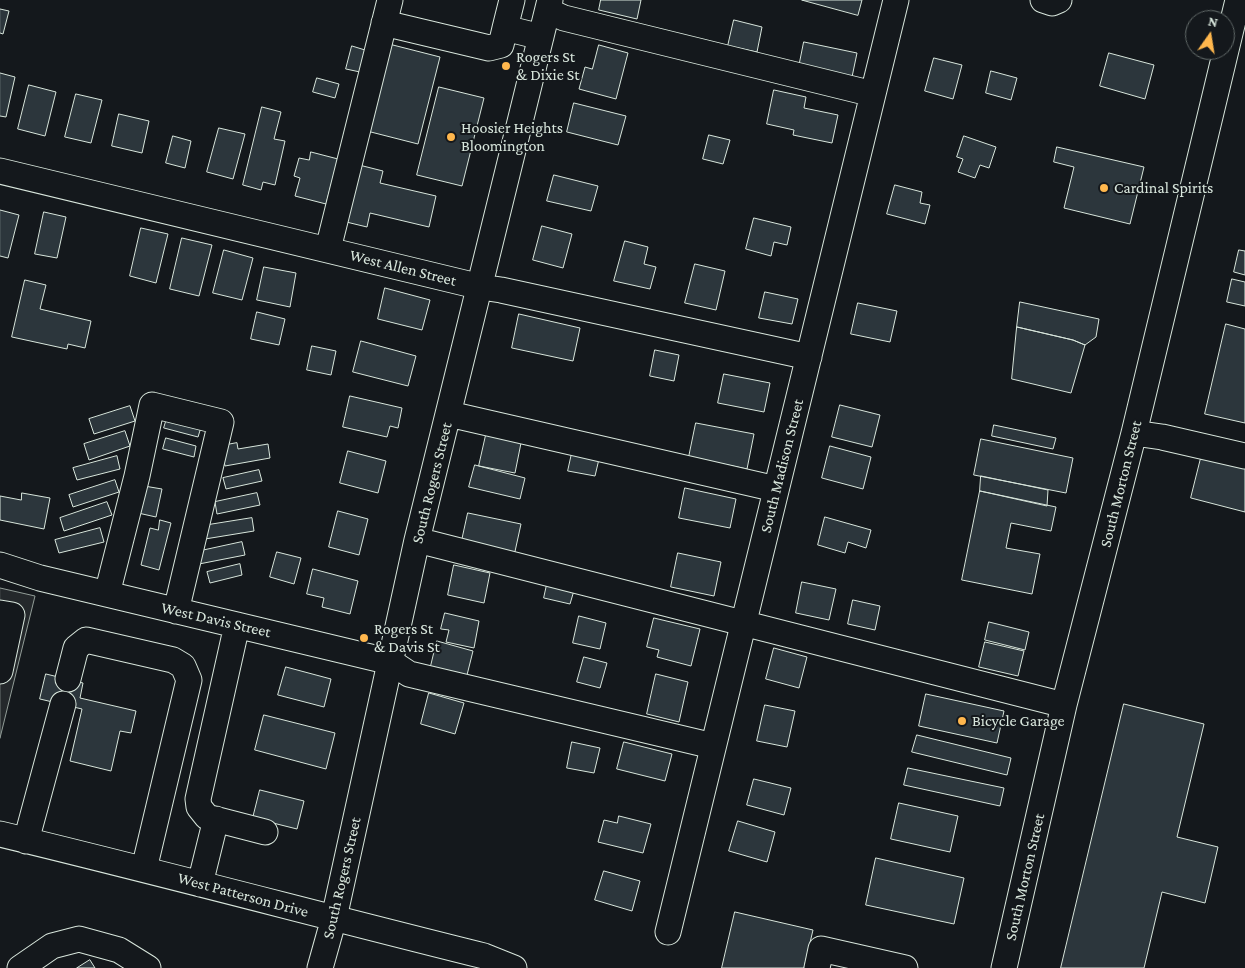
<!DOCTYPE html>
<style>
body{margin:0}
#map{position:relative;width:1245px;height:968px;overflow:hidden;background:#14181c;font-family:"Crimson Pro",serif}
canvas{display:block}
.north{position:absolute;left:1185px;top:10px;width:50px;height:50px;box-sizing:border-box;background:#14181c;border:1px solid #626a69;border-radius:50%;rotate:13deg;font-size:14px;font-weight:700;line-height:20px;text-align:center;color:#d8e6dc}
.north::after{content:'';display:block;margin:auto;width:18px;height:22px;background:#ffb74d;clip-path:polygon(50% 0,100% 100%,50% 72%,0 100%)}
</style>
<div id="map">
<canvas width="1245" height="968"></canvas>
<div class="north">N</div>
</div>
<script>
const ctx = document.querySelector('canvas').getContext('2d');
ctx.lineJoin = 'round';
function paint(path, color) {
  ctx.fillStyle = color;
  ctx.fill(path, 'evenodd');
}
function stroke(path, color, width, dash) {
  ctx.strokeStyle = color;
  ctx.lineWidth = width;
  ctx.lineCap = dash ? 'butt' : 'round';
  ctx.setLineDash(dash || []);
  ctx.stroke(path);
}
function label(font, color, halo, rows, align = 'center') {
  ctx.font = font + ' "Crimson Pro",serif';
  ctx.lineWidth = 4;
  ctx.setLineDash([]);
  ctx.textBaseline = 'middle';
  ctx.strokeStyle = halo;
  ctx.fillStyle = color;
  for (const [text, x, y, turn = 0] of rows) {
    ctx.save();
    ctx.translate(x, y);
    ctx.rotate((+turn || 0) * Math.PI / 180);
    ctx.textAlign = isNaN(turn) ? turn : align;
    if (halo) ctx.strokeText(text, 0, 0);
    ctx.fillText(text, 0, 0);
    ctx.restore();
  }
}
const parking = new Path2D(`
 M0,588L35,596L0,738Z`);
paint(parking, '#24282b');
stroke(parking, '#939e99', 1);
const building = new Path2D(`
 M601,0H641L637,19L599,10Z
 M802,0H862L858,15Z
 M0,9L9,11L3,34L0,33Z
 M734,20L762,27L757,52L728,46Z
 M804,42L857,53L852,77L798,72Z
 M385,43L440,57L418,144L363,130Z
 M599,45L628,53L616,99L579,89L585,67L592,69Z
 M352,46L365,50L360,72L346,69Z
 M1109,53L1154,65L1145,99L1100,86Z
 M934,58L962,65L953,99L925,91Z
 M991,71L1017,78L1011,100L986,93Z
 M0,73L15,77L6,117L0,116Z
 M317,78L339,84L335,98L313,92Z
 M29,85L56,92L45,136L18,129Z
 M439,87L484,98L462,186L417,175Z
 M774,90L806,97L804,108L838,115L832,143L793,135L794,130L767,124Z
 M76,94L102,100L91,143L65,137Z
 M574,103L626,116L618,145L567,132Z
 M262,107L281,112L274,139L285,141L275,185L263,182L261,190L243,185Z
 M119,114L149,121L142,153L112,146Z
 M219,128L245,134L233,179L207,172Z
 M709,135L730,140L723,164L703,159Z
 M173,136L191,141L185,168L166,163Z
 M964,136L996,147L989,168L980,165L975,178L958,172L963,159L957,157Z
 M1057,147L1144,167L1130,224L1064,208L1074,167L1054,162Z
 M311,152L338,159L326,204L295,196L300,178L294,176L299,158L309,160Z
 M351,163L383,171L380,183L436,196L429,227L370,213L367,227L338,220Z
 M554,175L598,186L591,211L547,201Z
 M895,185L922,192L920,203L930,205L925,224L887,214Z
 M0,210L19,215L8,258L0,256Z
 M44,212L66,217L57,258L35,254Z
 M754,218L791,227L787,245L774,242L771,256L746,249Z
 M542,226L572,234L563,268L533,260Z
 M141,228L168,234L156,283L130,276Z
 M182,238L212,245L199,296L170,289Z
 M625,241L648,247L644,264L656,267L650,289L614,281Z
 M224,250L253,258L242,300L213,293Z
 M1239,250L1245,251V275L1234,272Z
 M695,264L725,271L716,310L685,303Z
 M264,267L296,273L290,307L257,300Z
 M1232,279L1245,282V306L1227,302Z
 M25,280L46,285L40,309L91,321L85,348L68,344L67,349L12,337Z
 M385,288L430,300L422,330L378,319Z
 M765,292L798,299L792,324L759,318Z
 M1020,302L1099,319L1096,337L1085,345L1073,340L1017,327Z
 M858,303L897,311L890,342L851,334Z
 M257,312L285,319L279,345L251,339Z
 M519,314L580,328L573,361L512,348Z
 M1226,324L1245,329V423L1205,414Z
 M1017,327L1073,340L1085,345L1071,393L1012,379Z
 M361,341L416,356L408,386L353,372Z
 M312,346L336,351L331,375L307,370Z
 M655,350L679,355L674,381L650,376Z
 M724,374L770,383L764,412L718,403Z
 M350,396L402,408L398,428L390,426L387,437L343,427Z
 M840,405L880,415L872,447L832,437Z
 M130,406L135,421L94,434L89,419Z
 M168,415L202,424L198,437L164,428Z
 M696,423L754,434L747,469L689,457Z
 M994,425L1056,438L1053,449L992,436Z
 M125,431L130,446L89,460L84,444Z
 M486,435L521,443L515,473L479,466Z
 M166,438L196,446L194,457L163,449Z
 M981,439L1073,458L1066,493L974,475Z
 M237,443L238,449L268,444L270,458L225,466L221,446Z
 M830,446L871,457L863,489L822,478Z
 M348,451L386,461L378,493L340,483Z
 M572,453L599,459L595,476L568,471Z
 M1202,454L1245,465V512L1191,498Z
 M117,456L120,469L77,480L73,468Z
 M475,465L525,478L520,499L469,487Z
 M259,470L262,481L226,489L223,478Z
 M981,476L1048,490L1047,506L980,491Z
 M115,480L119,492L73,507L69,495Z
 M144,486L162,489L156,517L138,513Z
 M685,488L736,499L730,528L679,518Z
 M980,491L1056,507L1051,531L1011,523L1006,548L1040,554L1032,594L962,580Z
 M22,493L50,498L44,529L0,520V496L21,500Z
 M257,493L260,505L217,514L215,502Z
 M107,502L112,515L64,531L60,518Z
 M338,511L368,519L359,555L329,547Z
 M468,513L521,524L514,556L461,545Z
 M825,517L871,530L866,548L848,542L845,553L818,545Z
 M252,518L254,531L205,539L202,526Z
 M160,520L171,523L159,570L141,565L150,528L158,530Z
 M100,528L104,542L59,553L55,540Z
 M242,542L245,555L199,564L196,552Z
 M277,552L301,558L294,584L270,577Z
 M678,553L721,562L714,596L671,587Z
 M240,564L242,575L210,583L207,572Z
 M454,565L490,573L484,603L448,595Z
 M313,569L358,581L350,614L322,607L324,598L307,594Z
 M548,580L575,587L570,604L544,598Z
 M802,582L836,589L829,620L796,613Z
 M853,600L880,606L875,630L848,624Z
 M445,613L479,621L474,648L446,642L449,630L441,629Z
 M579,616L606,623L600,649L573,643Z
 M654,618L700,629L691,666L657,657L659,650L647,647Z
 M989,622L1029,632L1025,650L985,640Z
 M437,641L473,651L466,679L430,670Z
 M985,642L1024,651L1018,676L979,667Z
 M774,648L807,657L799,688L766,679Z
 M584,657L607,663L600,688L577,682Z
 M286,667L331,679L324,707L278,695Z
 M46,674L83,683L80,698L136,711L131,733L120,731L111,771L70,761L82,709L40,699Z
 M656,674L688,682L679,722L647,714Z
 M429,693L464,703L455,734L421,724Z
 M926,694L1004,711L997,743L919,726Z
 M1124,704L1204,724L1177,837L1218,847L1205,903L1162,892L1144,968H1061Z
 M765,705L795,711L787,747L757,741Z
 M264,715L335,733L326,769L255,750Z
 M917,735L1011,758L1007,775L912,752Z
 M572,742L600,748L594,773L567,768Z
 M624,742L672,754L665,781L617,769Z
 M908,768L1004,788L1000,806L904,785Z
 M754,779L791,788L784,815L747,805Z
 M260,790L304,801L297,829L253,818Z
 M899,803L958,816L950,852L891,839Z
 M619,816L651,824L643,853L598,842L604,820L617,823Z
 M738,821L775,832L767,862L729,851Z
 M876,858L964,878L954,924L866,905Z
 M604,871L640,881L632,911L595,900Z
 M735,912L813,930L804,968H722Z
 M90,960L95,968H77Z`);
paint(building, '#2c363c');
stroke(building, '#d8e6dc', 1);
const minor = new Path2D(`
 M512,0L505,28L541,37
 M1043,0L1052,3L1059,0
 M548,11L564,18L873,94
 M384,23L489,48L501,45L505,28
 M0,171L481,287L501,290L809,357
 M328,249L390,0
 M449,414L776,489
 M1134,433L1162,437L1245,456
 M417,540L1064,705
 M0,565L40,578L391,662L409,674L713,746
 M107,594L137,476L152,405L221,422L176,611
 M0,613L12,615L0,671
 M237,625L198,799L199,807L207,817L265,832
 M68,679L76,648L86,640L173,660L183,666L189,680L144,869
 M0,834C162,873 323,916 484,956L514,968
 M26,841L63,704
 M200,884L216,819
 M668,932L896,0
 M20,968L52,946L79,939L119,950L148,968
 M320,968L334,918L417,540L550,0
 M817,968L821,949L905,968
 M1004,968L1064,705L1134,433L1238,0`);
stroke(minor, '#d8e6dc', 27);
stroke(minor, '#14181c', 25);
for (const [x, y, r, color] of [
 [506,66,5,"#ffb74d"],
 [451,137,5,"#ffb74d"],
 [1104,188,5,"#ffb74d"],
 [364,638,5,"#ffb74d"],
 [962,721,5,"#ffb74d"]
]) {
  const dot = new Path2D();
  dot.arc(x, y, r, 0, 2 * Math.PI);
  ctx.fillStyle = color;
  ctx.fill(dot);
  stroke(dot, '#14181c', 2);
}
label('16px', '#d8e6dc', '#14181c', [
 ["Rogers St",516,57],
 ["& Dixie St",516,75],
 ["Hoosier Heights",461,128],
 ["Bloomington",461,146],
 ["Cardinal Spirits",1114,188],
 ["Rogers St",374,629],
 ["& Davis St",374,647],
 ["Bicycle Garage",972,721]
], 'left');
label('16px', '#d8e6dc', '#14181c', [
 ["West Allen Street",403,268,14],
 ["South Madison Street",782,466,-76],
 ["South Rogers Street",432,483,-76],
 ["South Morton Street",1121,484,-76],
 ["West Davis Street",216,620,13],
 ["South Morton Street",1025,877,-77],
 ["South Rogers Street",342,878,-77],
 ["West Patterson Drive",243,895,15]
]);
</script>
